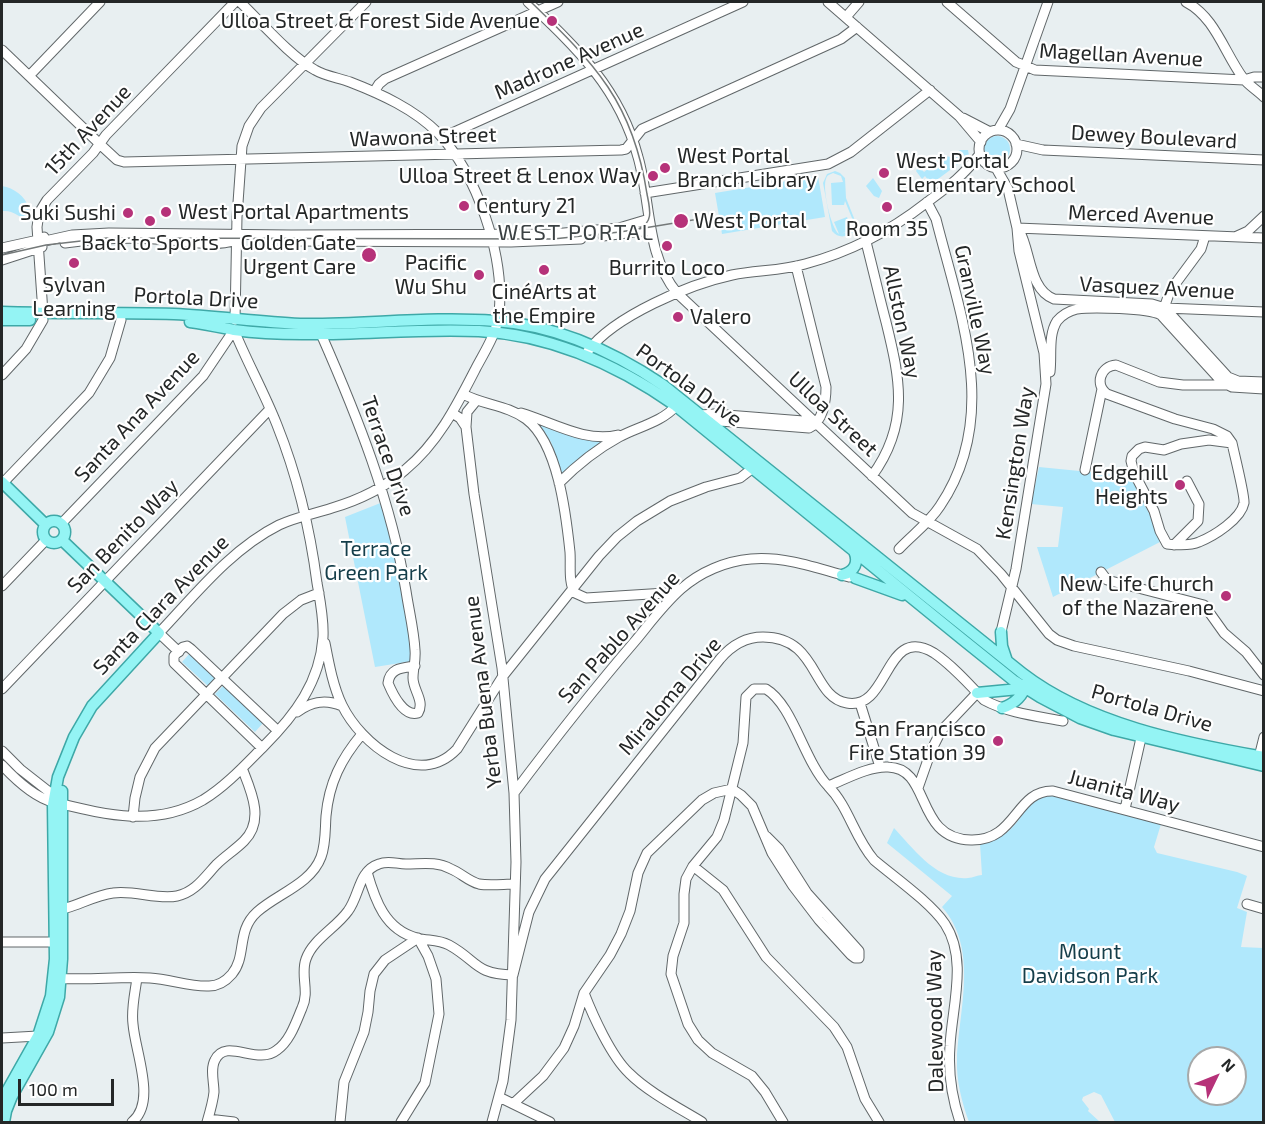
<!DOCTYPE html>
<meta charset="utf-8">
<style>
body{margin:0}
#map{position:relative;width:1265px;height:1124px;overflow:hidden;background:#e8eff1;font-family:"Exo 2",sans-serif}
canvas{display:block}
.frame{position:absolute;inset:0;border:3px solid #242727;pointer-events:none}
.north{position:absolute;left:1187px;top:1046px;width:60px;height:60px;box-sizing:border-box;background:#fff;border:2px solid #a7a9a9;border-radius:50%;rotate:47deg;font-size:16px;font-weight:700;line-height:24px;text-align:center;color:#242727}
.north::after{content:'';display:block;margin:auto;width:21px;height:27px;background:#b63279;clip-path:polygon(50% 0,100% 100%,50% 72%,0 100%)}
.scale{position:absolute;left:18px;top:1079px;width:96px;height:27px;box-sizing:border-box;border:3px solid #242727;border-top:0;padding-left:8px;font-size:18px;line-height:21px;white-space:nowrap;color:#242727;-webkit-text-stroke:4px #fff;paint-order:stroke}
</style>
<div id="map">
<canvas width="1265" height="1124"></canvas>
<div class="frame"></div>
<div class="north">N</div>
<div class="scale">100 m</div>
</div>
<script>
const ctx = document.querySelector('canvas').getContext('2d');
ctx.lineJoin = 'round';
function paint(path, color) {
  ctx.fillStyle = color;
  ctx.fill(path, 'evenodd');
}
function stroke(path, color, width, dash) {
  ctx.strokeStyle = color;
  ctx.lineWidth = width;
  ctx.lineCap = dash ? 'butt' : 'round';
  ctx.setLineDash(dash || []);
  ctx.stroke(path);
}
function label(font, color, halo, rows, align = 'center') {
  ctx.font = font + ' "Exo 2",sans-serif';
  ctx.lineWidth = 4.5;
  ctx.setLineDash([]);
  ctx.textBaseline = 'middle';
  ctx.strokeStyle = halo;
  ctx.fillStyle = color;
  for (const [text, x, y, turn = 0] of rows) {
    ctx.save();
    ctx.translate(x, y);
    ctx.rotate((+turn || 0) * Math.PI / 180);
    ctx.textAlign = isNaN(turn) ? turn : align;
    if (halo) ctx.strokeText(text, 0, 0);
    ctx.fillText(text, 0, 0);
    ctx.restore();
  }
}
paint(new Path2D(`
 M984 149a13 13 0 1 1 26 0a13 13 0 1 1-26 0Z
 M960,150H968L969,156L938,179L928,180L925,176L922,179L916,171L919,166L924,172L937,162L933,157L938,155L951,157Z
 M835,171L840,173L845,178L846,198L856,223L854,232C846,237 839,239 832,231L823,183L827,174ZM833,173L841,176L843,182L831,183L832,205H844L845,201L854,223L852,230L841,234L852,229L847,217L834,222L839,234C831,229 822,188 826,179C827,175 829,175 833,173Z
 M818,176L825,217L722,234L715,193Z
 M873,178L882,191L879,198L874,196L866,186Z
 M2,186C14,188 25,196 29,208L25,217C16,217 15,210 2,211Z
 M536,422L605,441L562,474L551,442Z
 M1039,467L1130,476L1151,517L1160,542L1053,597L1037,547H1058L1063,507L1031,504Z
 M383,502L398,554L413,661L375,667L345,517Z
 M190,653L216,678L208,686L182,662Z
 M224,685L263,723L255,732L215,694Z
 M1049,794L1161,824L1154,847L1157,853L1237,872L1247,876L1237,908L1247,912L1241,947L1263,948V1122H1115L1101,1095L1094,1092L1083,1097L1082,1100L1089,1109L1088,1111L1100,1122H969C962,1103 956,1080 957,1059C959,1009 979,949 942,907L952,896L887,843L894,828C913,848 936,881 968,878C973,878 977,875 982,875L980,844C1023,836 1015,807 1049,794ZM1199,1058H1235V1094H1199Z`), '#b0e8fc');
const minor = new Path2D(`
 M528,2C577,48 620,89 638,157C651,202 646,256 677,293L912,513L977,549L1001,574L1049,634L1057,640L1074,646L1189,671L1264,691
 M828,2L959,116L981,142
 M947,2L1016,62L1035,70L1244,80L1254,77H1264
 M1186,2C1215,17 1224,52 1243,78C1248,85 1257,90 1264,97
 M846,17L859,2
 M2,50L104,148L117,160L124,162L621,150L626,149L642,129L841,39L857,27
 M29,76L100,2
 M374,92L379,84L385,79L558,2
 M963,118L990,132
 M979 149a19 19 0 1 1 38 0a19 19 0 1 1-38 0Z
 M998,130L1010,109L1048,2
 M443,139L452,133L743,2
 M1016,144L1043,150L1264,160
 M996,168L1008,189L1017,228L1019,251L1044,353L1046,384L1016,569L1001,632
 M645,193L828,164L851,152L930,90
 M1017,228L1264,238
 M1019,230C1031,251 1029,290 1054,299L1152,304L1165,308L1264,312
 M603,236L651,230
 M1237,236L1248,231L1264,216
 M38,240L45,241L72,235L109,233L291,235L553,234L619,228L649,219
 M285,241L511,242L581,239
 M866,242C873,269 879,296 886,322C900,379 910,424 872,476
 M65,243C99,238 137,237 171,240C192,242 215,247 236,240
 M2,248L38,240L44,237
 M2,260L42,247
 M1165,308L1228,377L1238,381L1264,382
 M1163,311L1170,291L1201,249L1205,236
 M43,313L37,227L39,213L47,200L93,153L106,135L235,2
 M235,320L237,217L242,146L249,126L261,108L366,2
 M321,334C358,418 391,501 406,591C409,611 414,631 415,650C416,660 413,669 413,678C413,690 425,701 418,713C404,717 393,695 388,683C390,668 402,668 415,666
 M588,351C614,316 690,284 732,275C756,270 781,271 805,264C850,252 889,232 926,203C949,186 962,177 980,154
 M1050,372C1052,355 1048,335 1057,321C1062,315 1069,311 1077,309C1092,307 1148,308 1161,315L1222,382L1232,387L1264,389
 M2,375L26,349L43,320
 M1226,385H1183L1159,382L1116,365C1101,366 1094,384 1107,394L1175,419L1213,429L1227,436L1232,443C1234,453 1245,496 1244,503C1241,519 1214,536 1199,542C1190,546 1176,545 1167,544L1160,531L1154,511L1134,473L1131,461L1132,456L1139,449L1145,447L1164,450L1181,444L1209,440L1232,443
 M463,394C483,405 507,405 526,419C558,443 566,514 570,552C571,565 568,582 575,593L586,598L666,593L679,589
 M452,413L460,418L466,427L474,494L502,668L514,793L516,862L511,1020L503,1081L492,1122
 M521,413C552,422 585,443 618,435
 M701,415L714,414L816,422
 M712,424L720,421L809,428C823,422 826,401 826,387L796,266
 M466,427L467,412L476,401
 M1085,470L1102,389
 M559,483C576,466 597,449 619,437C638,427 662,422 676,406
 M2,484L89,393L110,358L121,320
 M61,524L203,376L234,330
 M1174,545L1198,521L1199,504L1187,481
 M899,549C912,535 929,523 940,506C1001,416 960,314 936,219L927,202
 M1101,572L1107,580L1204,605L1224,633L1246,652L1264,675
 M2,586L46,540
 M325,643C329,664 333,686 342,705C361,744 418,790 457,749L503,676L599,556L617,537L637,521L670,501L706,487L740,478L753,468
 M179,652L159,633C195,595 231,549 279,525C296,517 314,514 332,508C359,500 384,488 405,470C438,443 457,405 476,368C485,351 497,333 499,313C505,256 477,174 438,133C414,109 381,94 350,82C339,78 325,76 315,70C291,57 260,21 240,2
 M2,689L270,409
 M860,703L880,767
 M297,712C312,701 326,699 342,706
 M262,748L174,663V656L183,647L187,646L191,649L278,731
 M2,751L20,769L57,798
 M1259,757L1264,737
 M2,765C15,779 34,797 53,802C103,814 154,828 203,800C226,786 245,765 264,746C295,715 320,682 323,637C324,619 320,600 317,583C310,529 297,475 277,425C264,392 247,362 234,330
 M828,786C849,807 854,837 874,860C894,877 930,902 945,924C968,959 952,1007 950,1046C948,1071 952,1098 960,1122
 M918,788L931,751L941,731L977,693
 M514,793C553,741 593,690 636,640C650,623 664,604 681,589C700,572 726,561 751,559C784,556 817,568 849,577
 M1125,809L1141,738
 M133,817L135,798L140,777L155,748L283,614L301,600L319,593
 M766,836L779,849L807,893L859,951V958
 M693,866L723,890L766,957L834,1027L847,1047L865,1099L879,1122
 M367,872C375,900 385,930 417,938C428,941 438,939 449,945C478,961 474,974 513,975
 M1247,904L1264,909
 M56,910C70,910 94,895 113,893C135,890 157,900 177,896C195,892 204,878 216,865C225,856 235,850 244,841C265,820 251,791 242,768
 M2,942H60
 M513,975L529,912L545,879L720,659C731,646 745,637 763,637C819,637 811,697 847,703C890,711 884,623 934,653C952,665 969,684 984,700C1008,713 1036,716 1063,721
 M55,978C86,981 119,976 150,978C170,979 190,987 209,986C218,986 226,981 232,974C247,956 236,931 257,912C277,894 311,884 321,857C326,844 325,829 326,816C329,783 341,759 362,734
 M584,993C593,1016 611,1056 629,1073C648,1092 679,1108 702,1122
 M2,1038L38,1036
 M499,1097L550,1122
 M514,1103L543,1076L564,1048L574,1026L584,993L610,955L621,934L630,911L638,873L647,853L702,800L714,793L732,789L741,795L752,806L772,853L793,886L819,920L851,955L855,958H859
 M208,1119L234,1122
 M132,1122C157,1102 135,1052 133,1024C131,1009 135,993 137,978
 M207,1122C210,1112 213,1102 214,1092C214,1082 210,1069 215,1060C226,1037 257,1066 277,1050C290,1041 296,1022 302,1008C310,991 300,975 306,959C313,939 336,928 348,911C360,895 358,871 379,864C388,860 397,864 406,864C422,864 436,861 451,869C461,873 468,881 479,884C490,886 504,884 515,884
 M340,1122L344,1082L364,1032L368,1012L370,991L374,974L385,960L418,938L428,956L436,979L439,1014L425,1083L401,1122
 M783,1122L765,1092L752,1076L712,1053L698,1040L688,1024L671,974L673,956L684,923V894L686,879L693,866L717,837L724,820L743,743L746,697L754,689H766C793,705 804,761 828,786C846,779 869,766 888,767C932,768 914,839 971,840C1017,841 1015,790 1053,791L1264,847`);
const major = new Path2D(`
 M2,312C59,314 116,312 174,314C216,316 258,322 300,324C365,325 430,316 495,321C555,325 614,352 663,385L1022,673C1088,724 1183,743 1264,757
 M2,320H30
 M190,322C205,324 219,327 234,330C256,333 280,334 302,334C361,335 420,328 479,331C551,335 618,365 676,406L962,639L1013,680L1040,697L1080,718L1114,730L1264,766
 M2,482L45,524
 M43 532a11 11 0 1 1 22 0a11 11 0 1 1-22 0Z
 M842,575C855,572 859,562 854,551
 M855,578L902,595
 M1001,632L1002,646L1007,661
 M977,693L1029,688
 M1002,708C1014,704 1023,696 1026,684
 M2,1100L38,1036L51,996L55,959L53,805L58,777L74,737L92,706L159,633L62,540
 M4,1122L6,1111L12,1096L48,1032L59,997L62,959V791`);
stroke(minor, '#616769', 11);
stroke(major, '#3ea8a7', 13);
stroke(minor, '#fff', 9);
stroke(major, '#94f4f4', 10);
stroke(new Path2D(`
 M531,2C595,64 633,102 647,194C650,209 654,223 638,229
 M2,255L46,245L107,238L553,239L620,232L711,217`), '#747979', 1.5);
for (const [x, y, r, color] of [
 [552,21,6,"#b63279"],
 [665,168,6,"#b63279"],
 [884,173,6,"#b63279"],
 [653,176,6,"#b63279"],
 [464,206,6,"#b63279"],
 [887,207,6,"#b63279"],
 [166,212,6,"#b63279"],
 [128,213,6,"#b63279"],
 [150,221,6,"#b63279"],
 [681,221,8,"#b63279"],
 [667,246,6,"#b63279"],
 [369,255,8,"#b63279"],
 [74,263,6,"#b63279"],
 [544,270,6,"#b63279"],
 [479,275,6,"#b63279"],
 [678,317,6,"#b63279"],
 [1180,485,6,"#b63279"],
 [1226,596,6,"#b63279"],
 [998,741,6,"#b63279"]
]) {
  const dot = new Path2D();
  dot.arc(x, y, r, 0, 2 * Math.PI);
  ctx.fillStyle = color;
  ctx.fill(dot);
  stroke(dot, '#fff', 2);
}
label('21px', '#242727', '#fff', [
 ["Ulloa Street & Forest Side Avenue",540,21],
 ["West Portal",677,156,"left"],
 ["Branch Library",677,180,"left"],
 ["West Portal",896,161,"left"],
 ["Elementary School",896,185,"left"],
 ["Ulloa Street & Lenox Way",641,176],
 ["Century 21",476,206,"left"],
 ["West Portal Apartments",178,212,"left"],
 ["Suki Sushi",116,213],
 ["West Portal",694,221,"left"],
 ["Room 35",887,229,"center"],
 ["Back to Sports",150,243,"center"],
 ["Golden Gate",356,243],
 ["Urgent Care",356,267],
 ["Pacific",467,263],
 ["Wu Shu",467,287],
 ["Burrito Loco",667,268,"center"],
 ["Sylvan",74,285,"center"],
 ["Learning",74,309,"center"],
 ["CinéArts at",544,292,"center"],
 ["the Empire",544,316,"center"],
 ["Valero",690,317,"left"],
 ["Edgehill",1168,473],
 ["Heights",1168,497],
 ["New Life Church",1214,584],
 ["of the Nazarene",1214,608],
 ["San Francisco",986,729],
 ["Fire Station 39",986,753]
], 'right');
label('21px', '#242727', '#fff', [
 ["Magellan Avenue",1121,55,3],
 ["Madrone Avenue",569,61,-24],
 ["15th Avenue",88,130,-47],
 ["Wawona Street",423,137,-2],
 ["Dewey Boulevard",1154,137,3],
 ["Merced Avenue",1141,215,2],
 ["Vasquez Avenue",1157,288,3],
 ["Portola Drive",196,298,3],
 ["Granville Way",975,310,78],
 ["Allston Way",902,322,78],
 ["Portola Drive",689,385,36],
 ["Ulloa Street",833,414,43],
 ["Santa Ana Avenue",137,416,-47],
 ["Terrace Drive",388,456,71],
 ["Kensington Way",1015,463,-81],
 ["San Benito Way",123,536,-46],
 ["Santa Clara Avenue",161,605,-46],
 ["San Pablo Avenue",619,637,-48],
 ["Yerba Buena Avenue",483,692,-97],
 ["Miraloma Drive",670,696,-50],
 ["Portola Drive",1152,708,16],
 ["Juanita Way",1124,791,15],
 ["Dalewood Way",935,1021,-91]
]);
label('21px', '#153e4a', '#fff', [
 ["Terrace",376,549],
 ["Green Park",376,573],
 ["Mount",1090,952],
 ["Davidson Park",1090,976]
]);
ctx.letterSpacing = '1.5px';
label('22px', '#3b4143', '#fff', [
 ["WEST PORTAL",576,233]
]);
ctx.letterSpacing = '0px';
</script>
